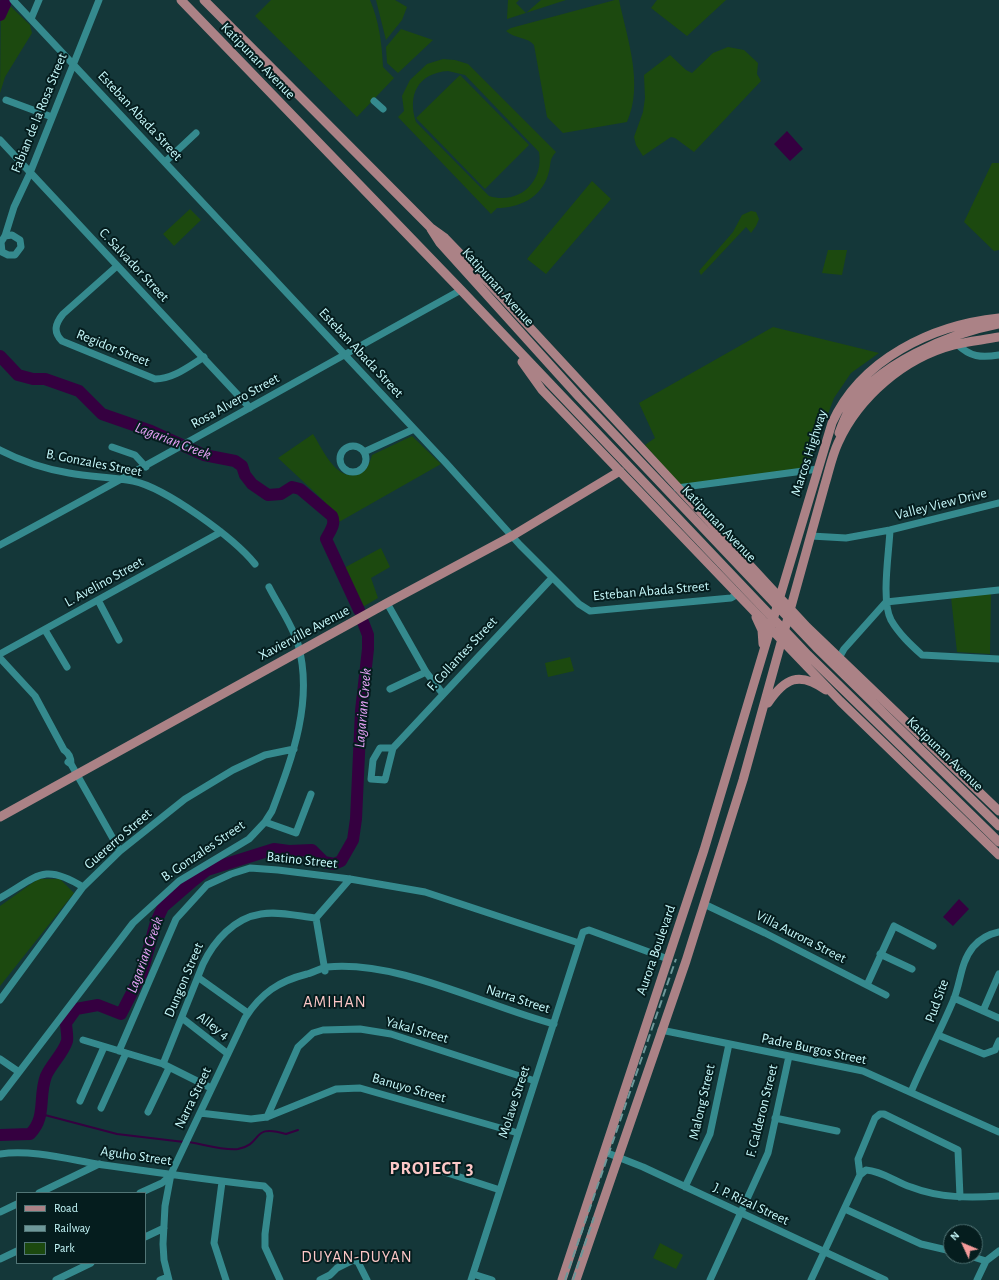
<!DOCTYPE html>
<style>
body{margin:0}
#map{position:relative;width:999px;height:1280px;overflow:hidden;background:#143739;font-family:"Alegreya Sans",sans-serif}
canvas{display:block}
.legend{position:absolute;left:16px;top:1192px;width:130px;height:72px;box-sizing:border-box;background:#051d1e;border:1px solid #527576;margin:0;padding:5px 7px;list-style:none;font-size:12px;color:#c6f8fa}
.legend li{display:flex;align-items:center;gap:8px;height:20px}
.legend b{width:20px;border:1px solid #527576}
.north{position:absolute;left:943px;top:1224px;width:40px;height:40px;box-sizing:border-box;background:#051d1e;border:1px solid #527576;border-radius:50%;rotate:314deg;font-size:11px;font-weight:700;line-height:16px;text-align:center;color:#c6f8fa}
.north::after{content:'';display:block;margin:auto;width:14px;height:18px;background:#f59b9b;clip-path:polygon(50% 0,100% 100%,50% 72%,0 100%)}
</style>
<div id="map">
<canvas width="999" height="1280"></canvas>
<ul class="legend">
<li><b style="height:5px;background:#ab8286"></b>Road</li>
<li><b style="height:5px;background:#6d989a"></b>Railway</li>
<li><b style="height:11px;background:#1c490f"></b>Park</li>
</ul>
<div class="north">N</div>
</div>
<script>
const ctx = document.querySelector('canvas').getContext('2d');
ctx.lineJoin = 'round';
function paint(path, color) {
  ctx.fillStyle = color;
  ctx.fill(path, 'evenodd');
}
function stroke(path, color, width, dash) {
  ctx.strokeStyle = color;
  ctx.lineWidth = width;
  ctx.lineCap = dash ? 'butt' : 'round';
  ctx.setLineDash(dash || []);
  ctx.stroke(path);
}
function label(font, color, halo, rows, align = 'center') {
  ctx.font = font + ' "Alegreya Sans",sans-serif';
  ctx.lineWidth = 4;
  ctx.setLineDash([]);
  ctx.textBaseline = 'middle';
  ctx.strokeStyle = halo;
  ctx.fillStyle = color;
  for (const [text, x, y, turn = 0] of rows) {
    ctx.save();
    ctx.translate(x, y);
    ctx.rotate((+turn || 0) * Math.PI / 180);
    ctx.textAlign = isNaN(turn) ? turn : align;
    if (halo) ctx.strokeText(text, 0, 0);
    ctx.fillText(text, 0, 0);
    ctx.restore();
  }
}
paint(new Path2D(`
 M1,0L5,1L30,25L32,33L5,77L0,93Z
 M271,0H370C379,21 382,44 383,67L394,78L357,117L255,16Z
 M376,0H395L407,7L402,20L386,40Z
 M508,0H519L516,3L526,13L541,0H566L507,19Z
 M615,0H619C627,38 644,84 627,122L563,133L547,117L534,45C528,37 515,39 506,31L511,28Z
 M657,0H726L687,36L651,8Z
 M401,29L433,40L398,73L387,63L386,47Z
 M728,47L744,50L758,63L757,74L761,81L694,152L675,138L671,137L643,156L636,145L634,137L643,112L645,98L644,75L670,55L686,70L692,73L713,53Z
 M443,59L455,60L468,64L556,152C548,161 552,164 548,175C541,198 519,208 497,208L491,214L398,117L404,111L402,96L410,80L427,64ZM448,71L465,75L539,152C544,183 518,205 489,196L416,122C407,95 418,73 448,71Z
 M460,75L529,145L485,189L416,118Z
 M992,163H999V250L994,251L964,222Z
 M592,181L611,199L546,274L527,259Z
 M190,209L201,220L174,246L163,234Z
 M751,211L756,212L759,219L756,226L751,233L746,227L701,275L699,271L733,232L742,215Z
 M828,250H847L842,275L822,273Z
 M773,327L879,353L851,373L834,398L825,422L820,425L809,469L680,485L645,445L655,438L639,403Z
 M313,434C322,448 336,482 358,474C367,471 369,465 372,455L412,436L441,464L339,522L323,500L278,458Z
 M381,548L390,567L371,578L378,598L361,608L342,569Z
 M991,593L990,654L957,652L951,597Z
 M570,657L574,671L548,677L545,663Z
 M38,879H60L74,893L0,986V906Z
 M660,1243L683,1255L676,1269L653,1258Z`), '#1c490f');
paint(new Path2D(`
 M787,131L803,149L790,161L774,144Z
 M959,899L969,909L953,926L943,917Z`), '#350040');
stroke(new Path2D(`
 M41,1114L117,1134L184,1142
 M189,1142C202,1144 225,1151 238,1149C264,1144 250,1123 286,1134L298,1130`), '#350040', 2);
stroke(new Path2D(`
 M0,15L5,4
 M0,356L18,375L33,379H45L79,391L102,414L151,431L204,455L235,461L242,466L245,475L252,484L268,495L281,494L292,487L300,489L332,516C336,524 330,531 326,539L359,610
 M0,1135L30,1134C47,1117 38,1097 46,1076C51,1064 63,1054 67,1041C68,1036 66,1028 66,1023L76,1009L98,1005L121,1014L142,973L156,922L163,907L193,881L207,870L274,849L289,851L312,850L324,862L334,864L341,861L353,840L356,819L361,711L368,649V635L363,622`), '#350040', 12);
stroke(new Path2D(`
 M13,0L446,463L520,545L579,604L590,611L731,598L738,594
 M31,19L39,0
 M6,100L52,117
 M374,101L383,109
 M0,140L250,408
 M165,162L196,133
 M5,236L12,235L20,240L21,247L15,255H8L2,252L1,242L5,236L14,207L30,173L99,0
 M117,266L63,314C55,324 53,332 62,341L155,379C173,379 188,367 204,357
 M957,344C970,357 981,358 999,355
 M340 459a13 13 0 1 1 26 0a13 13 0 1 1-26 0Z
 M112,447L135,455L146,467
 M0,450C21,461 46,469 69,473C90,477 112,477 133,481C166,488 234,538 255,564
 M364,452L414,429
 M677,488L818,469
 M890,530C889,553 881,601 891,620C899,634 911,645 922,655L999,659
 M811,536L846,538L890,530L999,503
 M0,545C155,462 307,375 461,290
 M98,600L119,640
 M387,603L426,672L443,694
 M45,630L67,667
 M0,654L221,532
 M0,658L35,696L64,750C69,753 71,758 71,764
 M839,658L844,649L886,602L999,590
 M390,689L426,672
 M393,748L385,780L371,779L373,760L380,748H393L552,578
 M68,762L71,764L120,851
 M265,822L296,833L311,794
 M0,898C37,877 43,862 83,887
 M704,904L765,933L886,995
 M316,918L325,971
 M316,918L350,879
 M880,954L912,969
 M199,978L248,1013
 M867,985L894,926L933,946
 M954,998L999,1018
 M0,1000L83,887L120,851L185,799L233,770L265,755L294,749
 M983,1011L999,974
 M182,1018L228,1054
 M661,1030L863,1071L999,1132
 M938,1035L984,1054L995,1050L999,1041
 M83,1040L163,1064L211,1088
 M119,1051L176,919L207,885L231,874L250,868L278,870L350,879L425,892L579,943
 M0,1059L19,1072
 M163,1064L203,964C214,941 234,918 261,914C279,911 298,916 316,918
 M911,1092C924,1061 940,1032 953,1001C961,983 960,963 973,947C980,939 989,934 999,932
 M0,1097L133,923L179,881L249,839L265,822L272,811C292,758 314,701 298,644C292,624 278,605 269,587
 M80,1101L104,1047
 M101,1108L126,1053
 M148,1112L169,1068
 M200,1113L251,1119L267,1117L336,1089L360,1088L518,1133
 M267,1117L298,1047L313,1033L323,1030L360,1029L391,1034L535,1081
 M775,1118L837,1131
 M605,1152L643,1167L885,1280
 M0,1154C29,1149 68,1159 97,1164C153,1172 208,1180 264,1186L269,1191L270,1196L265,1234V1247L280,1280
 M429,1167L500,1190
 M860,1175L858,1159L875,1118L880,1114H884L958,1150L960,1197
 M222,1182L214,1243L226,1280
 M685,1187L710,1134L729,1044
 M39,1193L99,1164
 M140,1193L162,1183L171,1175
 M845,1209L921,1244L951,1251
 M0,1212L17,1204
 M145,1237L164,1228
 M970,1256L986,1261
 M0,1259L17,1251
 M986,1261L999,1251
 M473,1274L492,1280
 M56,1280L91,1263
 M160,1280L168,1277
 M169,1280L164,1260L163,1244L165,1206L171,1174L245,1018C261,993 279,981 307,974C314,972 321,968 327,967C399,960 485,1006 554,1024
 M320,1280L330,1275L337,1268L353,1260L358,1262L367,1280
 M471,1280L583,932L589,930L668,959
 M710,1280L768,1153L789,1056
 M811,1280L860,1175L866,1170C882,1171 896,1182 911,1187C939,1198 970,1198 999,1196
 M977,1280L986,1261`), '#358a8e', 7);
stroke(new Path2D(`
 M181,0L461,290L808,655L999,842
 M204,0L431,228L445,238L498,293L807,627L999,811
 M431,229L440,243L579,397L816,647L999,826
 M522,362L542,390L840,701L999,855
 M839,433C842,425 845,417 849,410C873,365 951,333 999,324
 M756,617L762,630L763,644
 M768,703C785,678 799,671 826,690
 M0,817L387,603L512,536L620,471
 M562,1280L704,850L832,423C861,359 932,325 999,318
 M576,1280L686,961L743,780L825,484C829,471 832,456 838,443C859,397 904,358 954,345C968,341 984,340 999,337`), '#ab8286', 9);
stroke(new Path2D(`
 M565,1280L676,959
 M573,1280L594,1217`), '#6d989a', 2, [8, 4]);
label('14px', '#c6f8fa', '#051d1e', [
 ["Katipunan Avenue",258,61,46],
 ["Fabian de la Rosa Street",39,113,-68],
 ["Esteban Abada Street",140,116,47],
 ["C. Salvador Street",134,265,47],
 ["Katipunan Avenue",498,287,48],
 ["Regidor Street",113,348,22],
 ["Esteban Abada Street",361,353,47],
 ["Rosa Alvero Street",235,401,-29],
 ["Marcos Highway",809,453,-72],
 ["B. Gonzales Street",94,463,11],
 ["Valley View Drive",941,504,-14],
 ["Katipunan Avenue",719,524,46],
 ["L. Avelino Street",104,582,-29],
 ["Esteban Abada Street",651,591,-5],
 ["Xavierville Avenue",304,633,-28],
 ["F. Collantes Street",462,654,-47],
 ["Katipunan Avenue",945,754,44],
 ["Guererro Street",118,839,-41],
 ["B. Gonzales Street",203,851,-34],
 ["Batino Street",302,860,6],
 ["Villa Aurora Street",801,937,27],
 ["Aurora Boulevard",656,950,-71],
 ["Dungon Street",184,980,-67],
 ["Narra Street",518,999,18],
 ["Pud Site",937,1001,-70],
 ["Alley 4",213,1026,37],
 ["Yakal Street",417,1030,16],
 ["Padre Burgos Street",814,1049,12],
 ["Banuyo Street",409,1088,16],
 ["Narra Street",193,1098,-64],
 ["Molave Street",514,1102,-72],
 ["Malong Street",702,1102,-77],
 ["F. Calderon Street",762,1111,-76],
 ["Aguho Street",136,1156,8],
 ["J. P. Rizal Street",751,1204,25]
]);
label('italic 15px', '#e5a0f5', '#051d1e', [
 ["Lagarian Creek",173,441,21],
 ["Lagarian Creek",363,708,-85],
 ["Lagarian Creek",145,955,-70]
]);
ctx.letterSpacing = '1px';
label('16px', '#fdc8c7', '#051d1e', [
 ["AMIHAN",335,1002],
 ["DUYAN-DUYAN",357,1257]
]);
ctx.letterSpacing = '0px';
ctx.letterSpacing = '1px';
label('bold 18px', '#fdc8c7', '#051d1e', [
 ["PROJECT 3",432,1169]
]);
ctx.letterSpacing = '0px';
</script>
